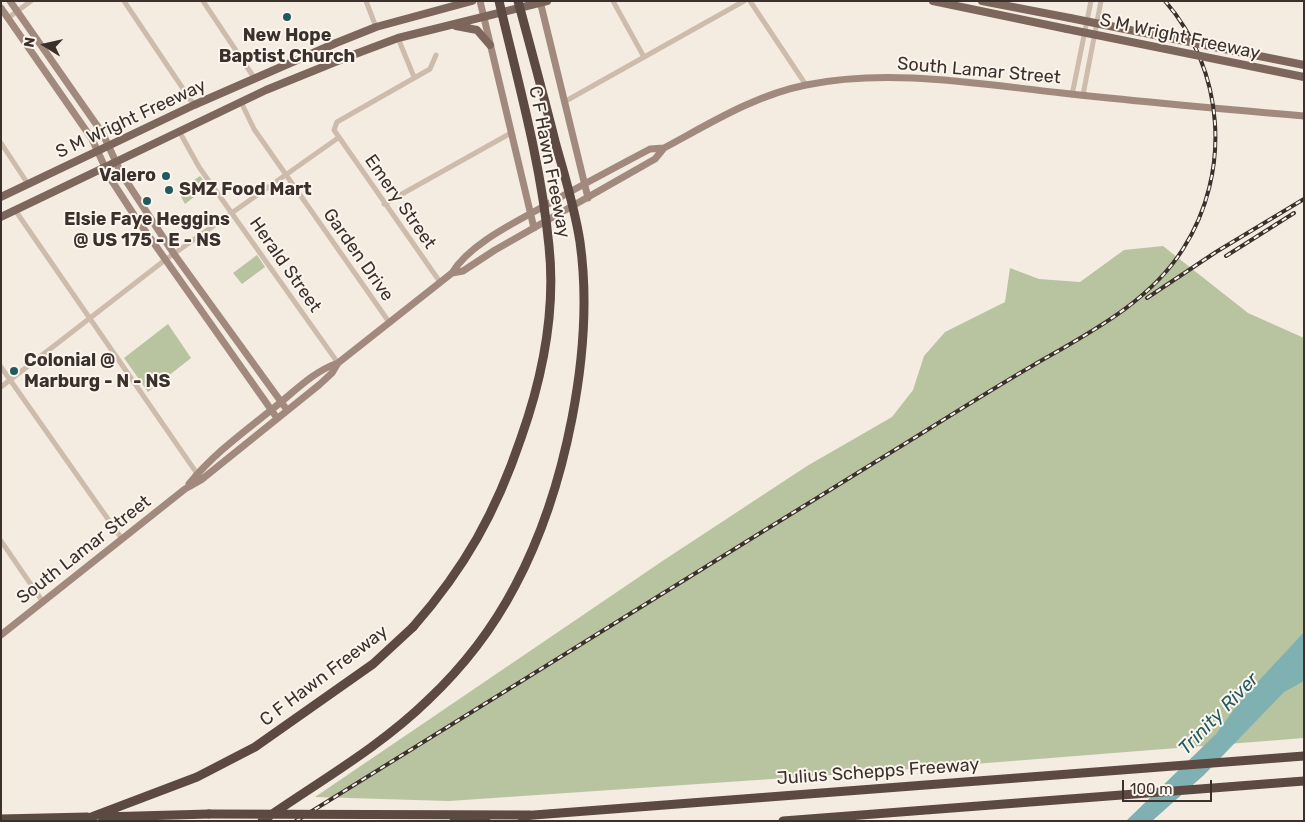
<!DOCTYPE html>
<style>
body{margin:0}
#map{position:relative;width:1305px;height:822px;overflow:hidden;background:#f4ebe1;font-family:Rubik,sans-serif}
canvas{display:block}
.frame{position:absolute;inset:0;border:2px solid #3b302b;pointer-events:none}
.north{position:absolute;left:20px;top:20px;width:50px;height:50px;-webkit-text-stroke:4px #fbf5ee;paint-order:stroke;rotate:280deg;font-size:14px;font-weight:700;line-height:20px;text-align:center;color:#3b302b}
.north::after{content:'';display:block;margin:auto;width:18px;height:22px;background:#3b302b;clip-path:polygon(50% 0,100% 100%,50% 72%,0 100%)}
.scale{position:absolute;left:1122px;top:780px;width:90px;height:22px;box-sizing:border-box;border:2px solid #3b302b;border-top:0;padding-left:6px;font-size:15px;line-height:18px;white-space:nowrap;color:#3b302b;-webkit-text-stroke:4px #fbf5ee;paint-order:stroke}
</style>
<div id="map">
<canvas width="1305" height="822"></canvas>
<div class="frame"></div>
<div class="north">N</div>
<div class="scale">100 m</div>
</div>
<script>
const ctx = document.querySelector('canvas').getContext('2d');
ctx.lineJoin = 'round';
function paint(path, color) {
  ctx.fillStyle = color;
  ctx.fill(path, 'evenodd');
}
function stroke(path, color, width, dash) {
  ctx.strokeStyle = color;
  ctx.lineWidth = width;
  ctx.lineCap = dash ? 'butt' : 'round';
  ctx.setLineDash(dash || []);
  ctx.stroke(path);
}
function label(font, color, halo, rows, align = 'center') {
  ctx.font = font + ' Rubik,sans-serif';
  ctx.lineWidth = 4;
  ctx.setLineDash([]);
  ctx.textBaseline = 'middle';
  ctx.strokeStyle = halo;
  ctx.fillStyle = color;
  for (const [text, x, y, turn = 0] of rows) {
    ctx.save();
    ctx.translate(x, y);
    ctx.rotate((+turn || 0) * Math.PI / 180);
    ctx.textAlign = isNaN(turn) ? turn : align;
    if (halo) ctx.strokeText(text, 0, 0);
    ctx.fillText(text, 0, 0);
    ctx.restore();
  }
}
paint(new Path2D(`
 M200,176L208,186L185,204L178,191Z
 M1163,246L1248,313L1304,338V738L860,773L449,801L315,797L664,560L807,466L892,417L913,390L924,356L945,332L1005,302L1010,268L1039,279L1080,282L1124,250Z
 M257,255L265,267L242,284L233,273Z
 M168,324L191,358L148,392L124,358Z`), '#b8c4a0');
paint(new Path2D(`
 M1304,632V681L1284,692L1204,775L1152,821H1126L1216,734L1241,700Z`), '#7fb0b2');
stroke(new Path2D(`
 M124,1L194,105
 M203,1L255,79
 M366,1L376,27
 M613,1L644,57
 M750,1L806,85
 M8,18L31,1
 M398,38L414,77
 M436,55L430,69L337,122L334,130L440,282
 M1072,95L1091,1
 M1083,95L1101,1
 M241,102L254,129L389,322
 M564,102L744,1
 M179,131L199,167L338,363
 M1,143L28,184
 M384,204L511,133
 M15,210L198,475
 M1,367L122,539
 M1,387L165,260L338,138
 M1,541L43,602`), '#cdbbac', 5);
stroke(new Path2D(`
 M10,1L103,134L121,173L174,254L287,410
 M480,1L534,228
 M540,1L588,198
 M1,8L92,139L110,178L134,215L277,418
 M664,148C709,124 755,95 806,85C889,68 978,84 1062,93C1143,102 1223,109 1304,116
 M189,484C213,454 245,431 275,407C295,391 314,371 338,363
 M1,635L185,489L201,480L319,385L332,373L338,363L452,273C470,243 518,221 548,204C582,185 616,167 650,149L664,148L655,159L495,250L463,271L452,273`), '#a18a7d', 7);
stroke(new Path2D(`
 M933,1L1067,29
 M982,1L1070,18
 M456,26L477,30L490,45
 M1,197L194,105L336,43L376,27L472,1
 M1,217L266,90L350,56L398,38L547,1`), '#7d675c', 8);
stroke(new Path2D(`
 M521,816L1304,756
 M102,817L209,814
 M1,819L87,817
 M81,821L197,777L255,747L373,664L413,627
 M454,821L486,818
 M783,821L1304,781`), '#5c4a42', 9);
const rail = new Path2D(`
 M1226,256L1294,213
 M1147,298L1216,252L1304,199
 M296,821C504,692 711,563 919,435C956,412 994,388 1032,366C1087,334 1149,303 1183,249C1232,172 1225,70 1165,1`);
stroke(rail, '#3b302b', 4);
stroke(rail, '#fbf5ee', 2, [5.5]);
stroke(new Path2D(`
 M1070,18L1304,65
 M1067,29L1304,77`), '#7d675c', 8);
stroke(new Path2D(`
 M413,627C465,568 496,512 521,438C543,376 556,312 549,246C541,163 518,82 499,1
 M209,814L529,815
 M262,821C318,782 380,747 428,700C463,667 493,628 515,586C565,492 595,349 580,242C575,209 565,177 556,145C544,97 531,49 518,1`), '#5c4a42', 9);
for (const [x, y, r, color] of [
 [287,17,5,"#1f5a5e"],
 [166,176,5,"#1f5a5e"],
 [169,190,5,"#1f5a5e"],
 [147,201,5,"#1f5a5e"],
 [14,371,5,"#1f5a5e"]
]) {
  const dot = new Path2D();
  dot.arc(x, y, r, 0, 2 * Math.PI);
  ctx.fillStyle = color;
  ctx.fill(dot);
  stroke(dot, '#fbf5ee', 2);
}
label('bold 18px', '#3b302b', '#fbf5ee', [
 ["New Hope",287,36],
 ["Baptist Church",287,57],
 ["Valero",156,176,"right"],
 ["SMZ Food Mart",179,190,"left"],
 ["Elsie Faye Heggins",147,220],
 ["@ US 175 - E - NS",147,241],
 ["Colonial @",24,361,"left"],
 ["Marburg - N - NS",24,382,"left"]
]);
label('18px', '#3b302b', '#fbf5ee', [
 ["S M Wright Freeway",1180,37,12],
 ["South Lamar Street",979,71,5],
 ["S M Wright Freeway",131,119,-25],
 ["C F Hawn Freeway",549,162,79],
 ["Emery Street",400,202,55],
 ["Garden Drive",358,255,55],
 ["Herald Street",285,265,55],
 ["South Lamar Street",84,550,-38],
 ["C F Hawn Freeway",324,676,-37],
 ["Julius Schepps Freeway",878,772,-4]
]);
label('italic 19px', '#1f5a5e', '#fbf5ee', [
 ["Trinity River",1219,714,-46]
]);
</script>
